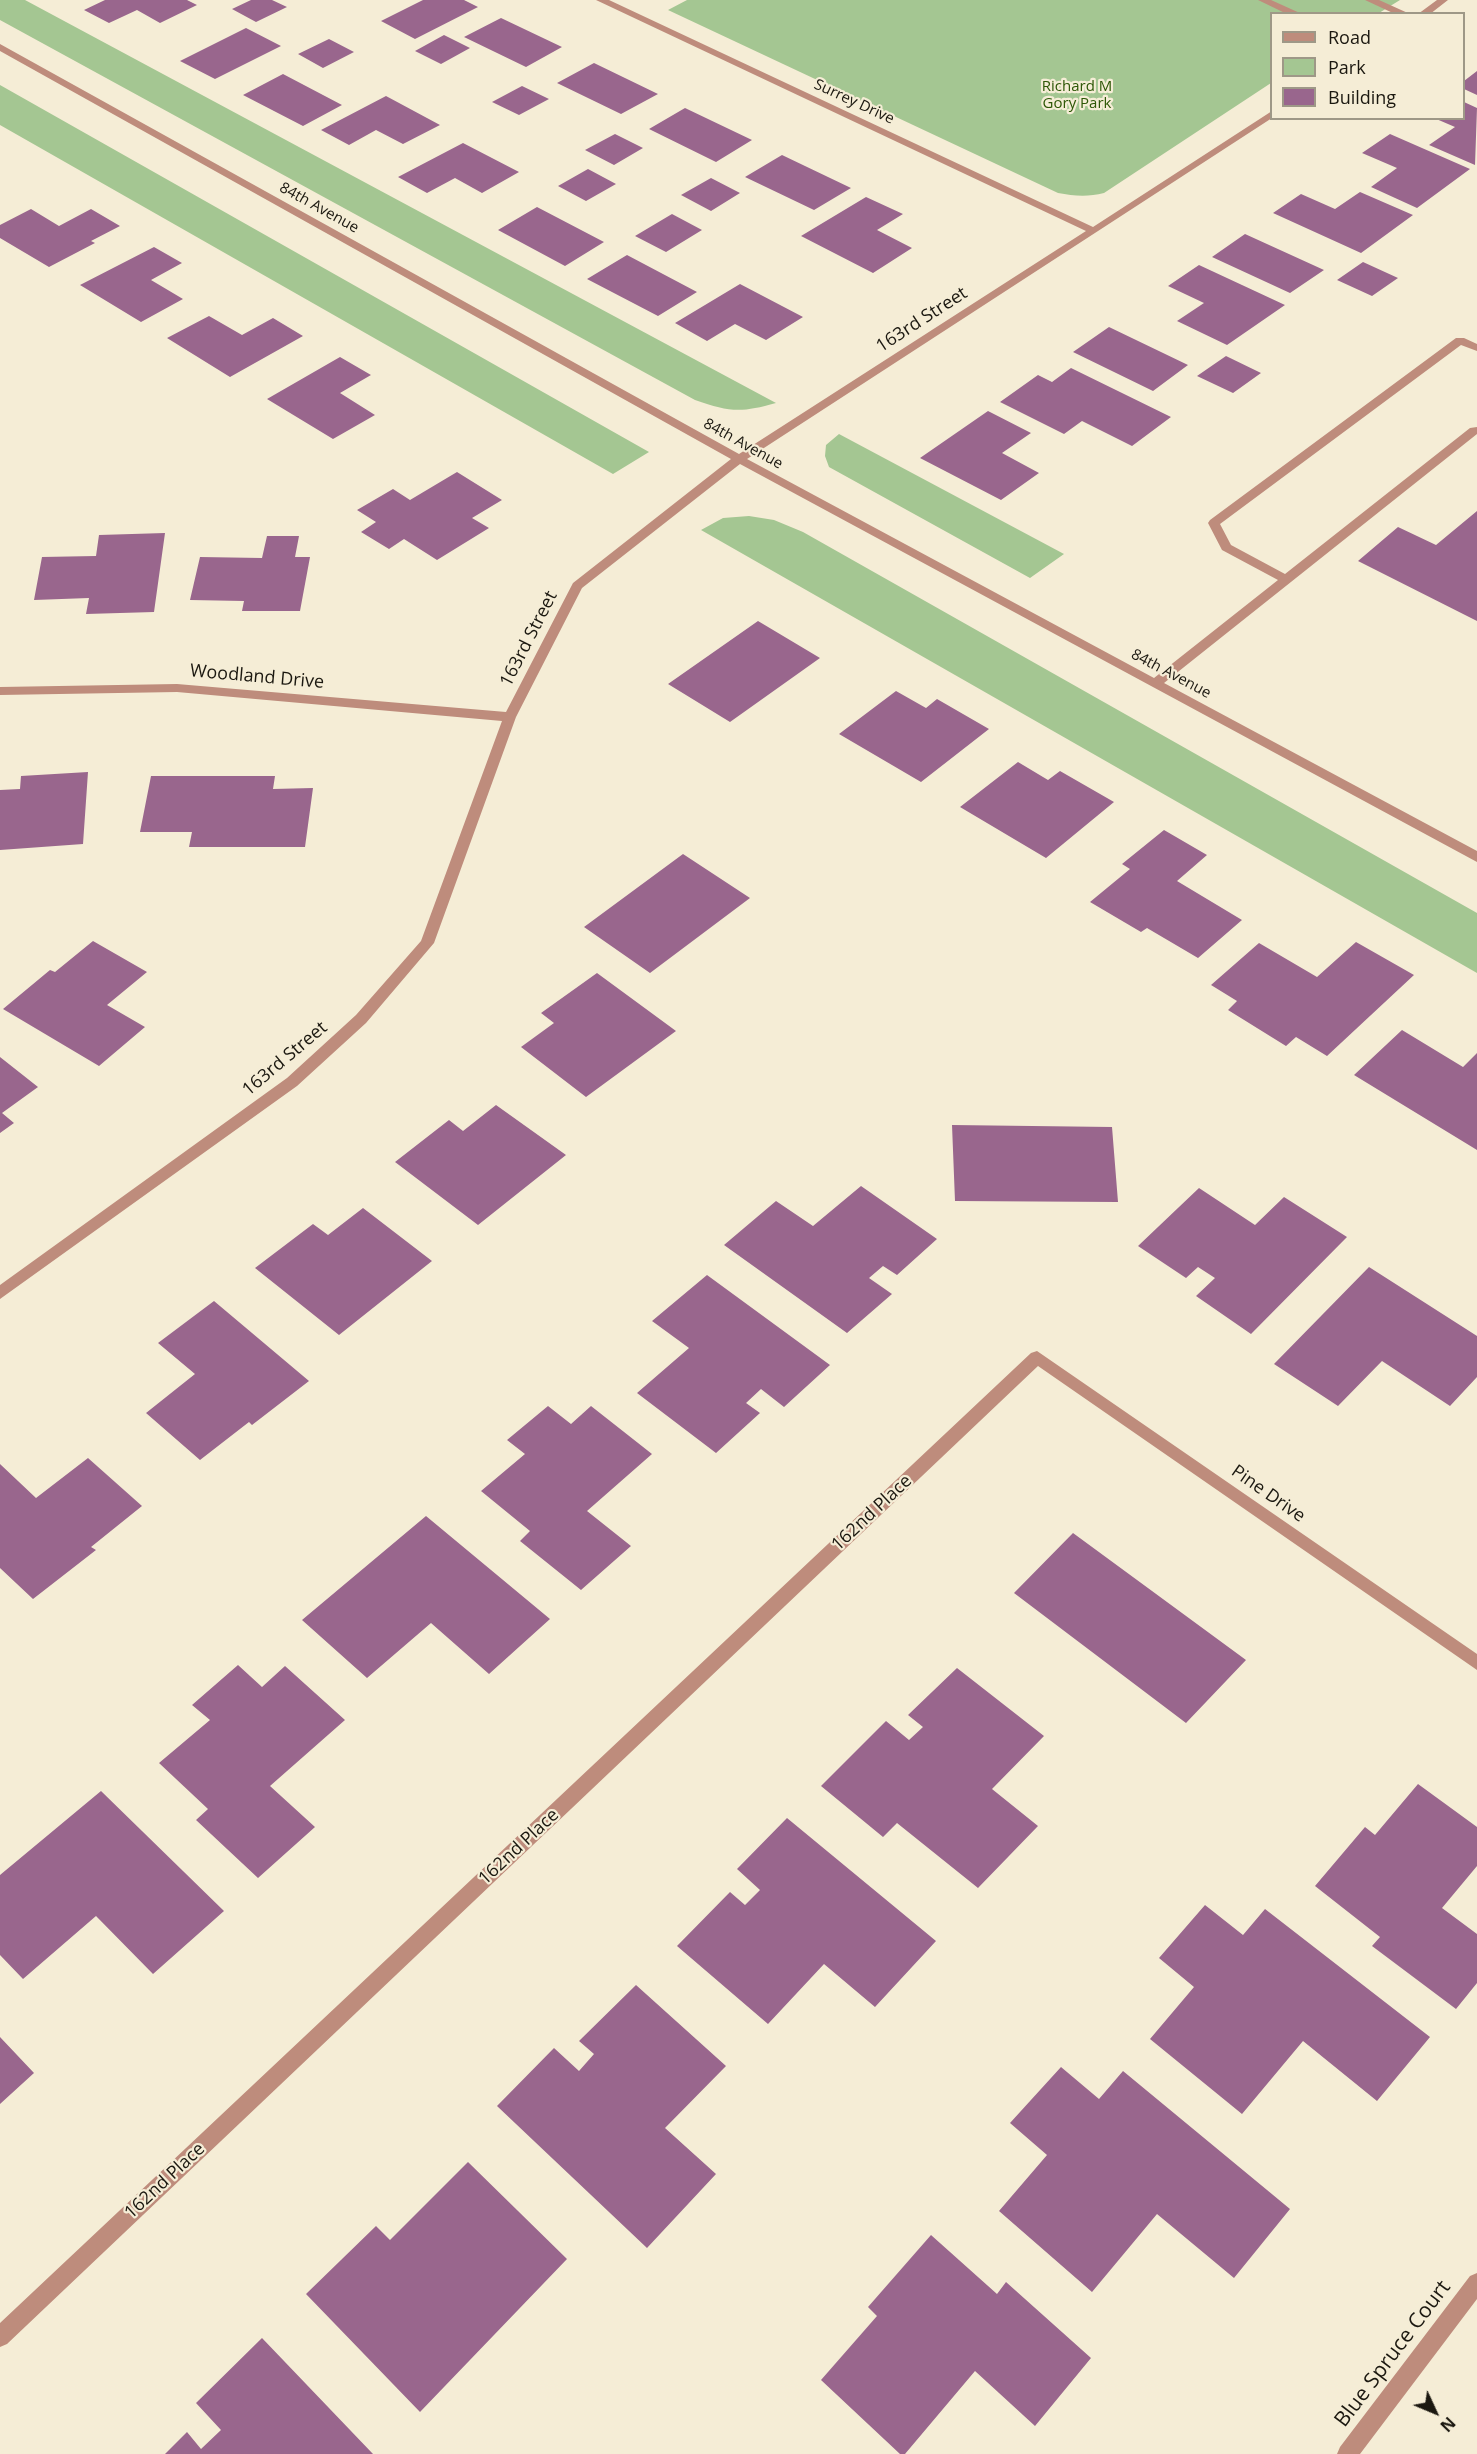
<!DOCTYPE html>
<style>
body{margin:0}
#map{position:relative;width:1477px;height:2454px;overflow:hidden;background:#f5edd6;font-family:"Open Sans",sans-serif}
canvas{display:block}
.legend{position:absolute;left:1270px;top:12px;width:195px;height:108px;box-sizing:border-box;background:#f5edd6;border:2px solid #9e9887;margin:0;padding:8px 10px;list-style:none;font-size:18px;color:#1b1810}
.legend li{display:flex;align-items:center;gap:12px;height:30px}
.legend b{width:30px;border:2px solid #9e9887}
.north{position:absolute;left:1405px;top:2382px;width:60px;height:60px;-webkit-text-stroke:4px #f5edd6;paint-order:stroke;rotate:134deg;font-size:16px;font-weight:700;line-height:24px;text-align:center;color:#1b1810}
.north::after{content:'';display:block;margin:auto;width:21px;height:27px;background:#1b1810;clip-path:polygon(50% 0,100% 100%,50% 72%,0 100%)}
</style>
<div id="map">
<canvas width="1477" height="2454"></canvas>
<ul class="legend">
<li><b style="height:8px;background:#be8c7c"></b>Road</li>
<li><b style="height:16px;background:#a4c692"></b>Park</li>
<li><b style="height:16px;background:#99668d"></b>Building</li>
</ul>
<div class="north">N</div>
</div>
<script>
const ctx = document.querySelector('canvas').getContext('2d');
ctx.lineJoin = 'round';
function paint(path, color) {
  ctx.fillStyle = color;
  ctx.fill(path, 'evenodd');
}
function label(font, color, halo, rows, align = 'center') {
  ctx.font = font + ' "Open Sans",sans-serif';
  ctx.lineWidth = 4.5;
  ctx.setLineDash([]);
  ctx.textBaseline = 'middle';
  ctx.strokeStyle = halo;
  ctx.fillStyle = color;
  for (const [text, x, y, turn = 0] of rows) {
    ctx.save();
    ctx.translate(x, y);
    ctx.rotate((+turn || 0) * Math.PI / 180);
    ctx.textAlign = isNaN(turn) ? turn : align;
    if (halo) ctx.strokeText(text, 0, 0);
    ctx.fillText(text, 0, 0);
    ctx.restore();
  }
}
paint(new Path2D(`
 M0,0H25L776,403C741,413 729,412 695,400L0,20Z
 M687,0H1400L1379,13L1272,14L1271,83L1104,193C1088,197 1074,196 1058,193L668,10Z
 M0,85L649,452L613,474L0,125Z
 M839,434L1064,554L1030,578L829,467L825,456L826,445Z
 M749,516L774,520L803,532L1477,913V973L701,530L723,518Z`), '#a4c692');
paint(new Path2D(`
 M105,0H187L197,5L160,23L137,10L109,23L84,10Z
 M251,0H272L287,7L256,22L232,9Z
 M423,0H464L478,7L415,39L381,21Z
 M501,18L562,47L526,67L464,37Z
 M246,28L281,46L215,79L180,61Z
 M444,35L470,48L441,64L415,51Z
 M329,39L354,52L323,68L298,54Z
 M594,63L658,94L621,114L557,83Z
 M1477,71V95L1464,89V81Z
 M283,74L342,105L303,126L243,95Z
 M522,86L549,99L519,115L492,102Z
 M386,96L440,125L403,144L376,130L349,145L321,130Z
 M1464,102L1477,108L1475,165L1429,145L1455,127L1434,118H1464Z
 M685,108L752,140L716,162L649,129Z
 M615,134L643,148L614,165L585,150Z
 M1390,134L1470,169L1417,208L1371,187L1397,168L1362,153Z
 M463,143L519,172L482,193L455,178L427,193L398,177Z
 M782,155L851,188L814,210L745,177Z
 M588,169L616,184L586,201L558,186Z
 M711,178L740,193L711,211L681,195Z
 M1360,192L1413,215L1361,253L1273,213L1301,194L1335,209Z
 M866,197L903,214L877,230L912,248L873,273L801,236Z
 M537,207L604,242L565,266L498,230Z
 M31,209L59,226L91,209L120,226L91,241L95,243L49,267L0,238V225Z
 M672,214L702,230L666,252L635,236Z
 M1245,234L1324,270L1290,293L1212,257Z
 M154,247L182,263L151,280L183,299L141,322L80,285Z
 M627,255L697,292L658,316L587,279Z
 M1363,262L1398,278L1372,296L1337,280Z
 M1199,265L1285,305L1227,345L1177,321L1204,303L1168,286Z
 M740,284L803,317L766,340L735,324L707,341L675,323Z
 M209,316L242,335L273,318L303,336L230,377L167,338Z
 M1109,327L1188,365L1153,391L1073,352Z
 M1226,356L1261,373L1233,393L1197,376Z
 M340,357L371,375L340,393L375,415L333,439L267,399Z
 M1071,368L1171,417L1132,446L1082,421L1064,434L1000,402L1038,375L1052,382Z
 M988,411L1031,433L1002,453L1039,473L1001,500L920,458Z
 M457,472L502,500L472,518L489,528L437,560L404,539L389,549L361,532L376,522L357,510L393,489L410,500Z
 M1477,511V621L1358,561L1398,527L1436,545Z
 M165,533L154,612L86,614L89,598L34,600L42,557L96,556L99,535Z
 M267,536H299L295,557H310L300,611H242L244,601L190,600L200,557L262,558Z
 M758,621L820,658L730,722L668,684Z
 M896,691L926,708L937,699L989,729L921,782L839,734Z
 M1018,762L1048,780L1060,771L1114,802L1046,858L960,807Z
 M88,772L83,844L0,850V790L20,789L21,776Z
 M151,776H275L273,789L313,788L305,847H189L192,832H140Z
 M1164,830L1207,855L1177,881L1242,920L1198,958L1147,928L1141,932L1090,902L1130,869L1122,864Z
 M683,854L750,898L650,973L584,927Z
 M93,941L147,972L107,1005L145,1027L99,1066L3,1009L50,970L55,972Z
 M1356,942L1414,975L1327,1056L1296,1037L1286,1046L1228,1010L1237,1001L1211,985L1259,943L1317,977Z
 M597,973L676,1031L586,1097L521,1047L554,1023L541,1013Z
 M1402,1030L1463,1067L1477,1053V1150L1354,1075Z
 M0,1057L38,1087L2,1113L14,1123L0,1133Z
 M496,1105L566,1155L478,1225L395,1162L449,1120L463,1131Z
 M952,1125L1112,1127L1118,1202L955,1201Z
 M861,1186L937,1239L897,1275L883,1266L869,1278L892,1294L847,1333L724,1245L776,1201L813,1226Z
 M1199,1188L1255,1225L1284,1197L1347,1237L1251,1334L1196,1296L1215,1278L1198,1267L1186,1278L1138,1246Z
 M363,1208L432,1261L339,1335L255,1268L313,1224L328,1235Z
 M1369,1267L1477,1336V1377L1450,1406L1382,1361L1338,1406L1274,1364Z
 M707,1275L830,1365L784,1407L761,1389L746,1403L760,1413L716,1453L637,1393L689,1348L652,1321Z
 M214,1301L309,1381L252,1425L249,1422L200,1460L146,1413L195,1374L158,1343Z
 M548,1406L571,1424L591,1406L652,1454L587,1511L631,1546L581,1590L520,1541L530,1531L481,1491L525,1454L507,1440Z
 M88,1458L142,1506L91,1547L96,1550L33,1599L0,1568V1464L36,1498Z
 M426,1516L550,1619L489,1674L431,1623L367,1678L302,1620Z
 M1073,1533L1246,1660L1186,1723L1014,1593Z
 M238,1665L262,1687L285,1666L345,1720L270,1786L315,1827L258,1878L196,1820L208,1809L159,1763L210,1720L192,1705Z
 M957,1668L1044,1736L992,1789L1038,1826L978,1888L897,1823L883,1837L821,1786L886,1721L909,1740L923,1727L908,1715Z
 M1418,1784L1477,1827V1866L1442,1908L1477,1934V1983L1456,2009L1372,1946L1380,1937L1315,1886L1365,1827L1375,1835Z
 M101,1791L224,1911L153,1974L96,1916L23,1979L0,1955V1875Z
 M787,1818L936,1941L875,2007L824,1964L768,2024L677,1946L730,1892L745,1905L760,1890L737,1869Z
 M1205,1905L1243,1935L1265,1909L1430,2037L1377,2101L1303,2041L1242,2114L1150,2039L1194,1987L1159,1958Z
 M636,1985L726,2066L665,2128L716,2174L647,2248L497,2106L554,2048L579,2071L594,2054L579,2041Z
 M0,2037L34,2073L0,2104Z
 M1061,2067L1099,2099L1123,2071L1290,2209L1234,2278L1157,2214L1092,2292L999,2211L1047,2155L1010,2123Z
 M468,2162L567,2259L420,2412L306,2294L376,2226L390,2240Z
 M931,2235L997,2294L1006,2282L1091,2358L1035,2426L975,2371L905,2454H900L821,2380L877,2316L868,2307Z
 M262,2338L373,2454H165L187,2432L201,2449L221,2430L196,2403Z`), '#99668d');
paint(new Path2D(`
 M596,0H609L1093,227L1272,111V118L747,459L1154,678L1278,580L1222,550L1208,523L1210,520L1456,338H1464L1477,344V351L1461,345L1220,524L1231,545L1285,574L1470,428L1477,427V434L1164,683L1477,851V862L740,464L582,588L516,717L434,943L366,1023L297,1086L0,1299V1285L287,1078L356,1015L421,941L502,721L177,692L0,695V687L177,684L506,712L573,583L731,459L0,51V44L739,454L1086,231Z
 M1258,0H1271L1302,14H1287Z
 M1365,0H1379L1410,14H1395Z
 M1437,0H1448L1430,14H1418Z
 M1037,1351L1477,1654V1670L1038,1366L7,2344L0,2347V2323L1031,1353Z
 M1477,2273V2299L1360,2454H1337L1340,2447L1470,2276Z`), '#be8c7c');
label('15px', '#2d5706', '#f5edd6', [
 ["Richard M",1077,87],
 ["Gory Park",1077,104]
]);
label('15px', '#1b1810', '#f5edd6', [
 ["Surrey Drive",854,102,25],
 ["84th Avenue",319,208,29],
 ["84th Avenue",743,444,29],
 ["84th Avenue",1171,674,28]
]);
label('18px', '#1b1810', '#f5edd6', [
 ["163rd Street",922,320,-33],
 ["163rd Street",529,639,-63],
 ["Woodland Drive",257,677,5],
 ["163rd Street",285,1059,-40],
 ["Pine Drive",1268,1494,35],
 ["162nd Place",872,1513,-43],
 ["162nd Place",519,1847,-43],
 ["162nd Place",165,2181,-43]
]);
label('21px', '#1b1810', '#f5edd6', [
 ["Blue Spruce Court",1393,2354,-53]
]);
</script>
